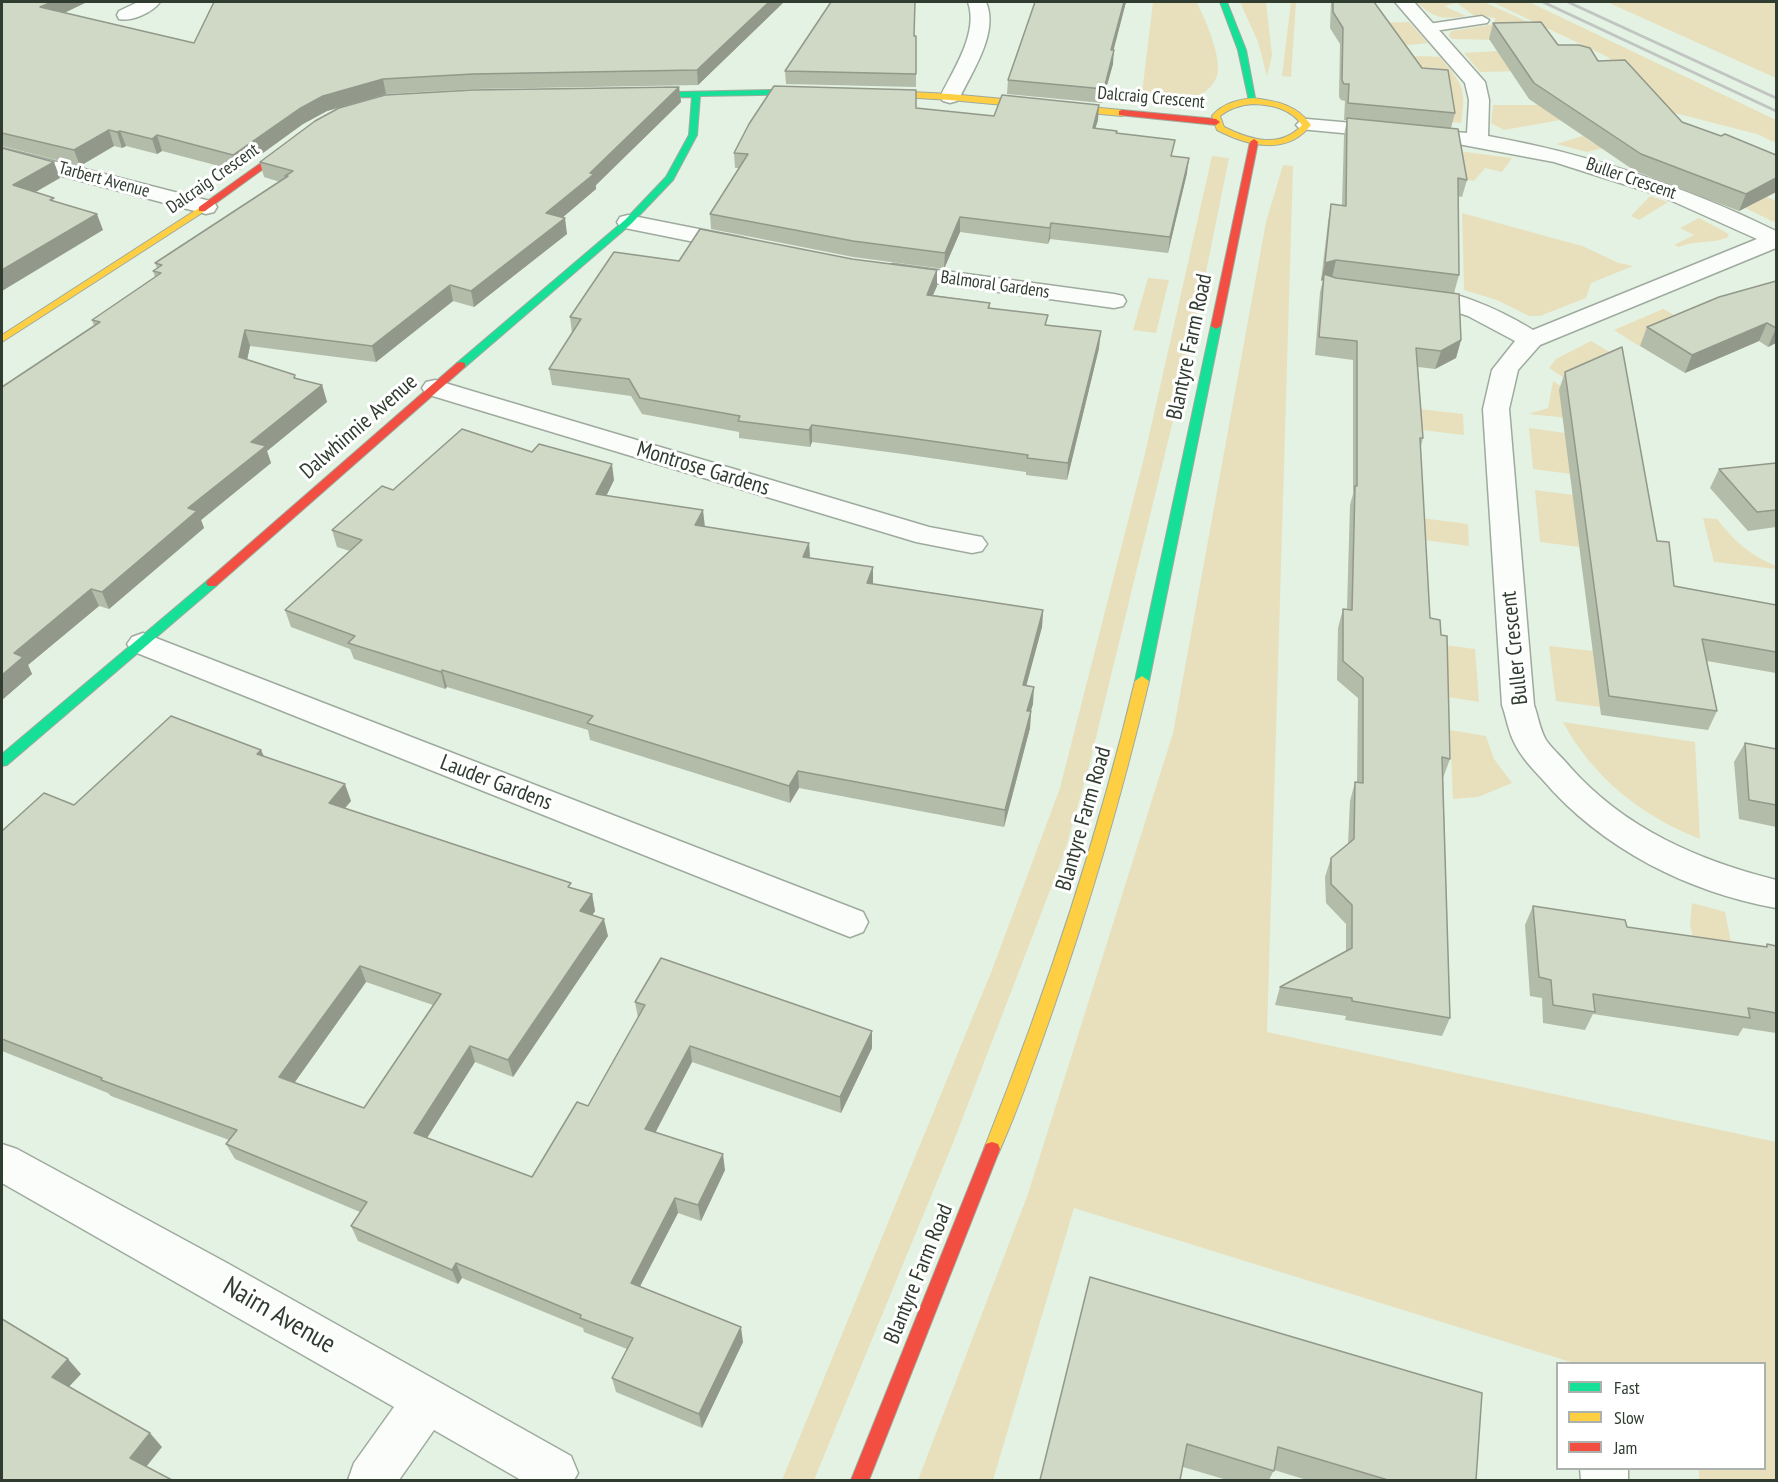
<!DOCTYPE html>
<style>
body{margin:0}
#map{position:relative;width:1778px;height:1482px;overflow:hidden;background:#e3f2e2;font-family:"PT Sans Narrow",sans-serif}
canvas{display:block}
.frame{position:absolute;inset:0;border:3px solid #313c31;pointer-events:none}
.legend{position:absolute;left:1556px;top:1362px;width:210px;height:108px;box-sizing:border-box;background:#fff;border:2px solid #adb1ad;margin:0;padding:8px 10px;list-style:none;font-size:18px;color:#313c31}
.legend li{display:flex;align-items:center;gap:12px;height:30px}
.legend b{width:30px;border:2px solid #adb1ad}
</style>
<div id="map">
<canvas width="1778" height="1482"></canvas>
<div class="frame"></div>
<ul class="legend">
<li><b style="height:8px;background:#16e098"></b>Fast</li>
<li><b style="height:8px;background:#ffcf43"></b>Slow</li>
<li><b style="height:8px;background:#f24e42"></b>Jam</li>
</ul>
</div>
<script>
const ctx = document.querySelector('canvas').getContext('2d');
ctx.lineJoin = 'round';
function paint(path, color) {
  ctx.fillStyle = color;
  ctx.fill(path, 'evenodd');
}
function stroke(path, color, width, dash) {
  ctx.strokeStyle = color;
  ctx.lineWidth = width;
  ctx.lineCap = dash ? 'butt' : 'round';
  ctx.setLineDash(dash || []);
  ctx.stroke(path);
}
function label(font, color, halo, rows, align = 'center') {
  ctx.font = font + ' "PT Sans Narrow",sans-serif';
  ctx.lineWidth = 6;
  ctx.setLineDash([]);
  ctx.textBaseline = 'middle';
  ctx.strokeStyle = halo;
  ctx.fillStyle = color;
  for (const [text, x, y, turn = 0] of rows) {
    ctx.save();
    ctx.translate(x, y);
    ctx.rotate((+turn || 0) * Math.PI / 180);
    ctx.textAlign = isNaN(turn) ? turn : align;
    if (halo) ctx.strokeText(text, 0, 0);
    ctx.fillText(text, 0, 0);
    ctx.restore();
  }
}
paint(new Path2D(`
 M1153,2H1196C1205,17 1220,54 1218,72C1215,93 1182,108 1163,104C1155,103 1149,97 1142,93Z
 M1240,2H1266L1272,55L1267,76L1258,42Z
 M1291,2H1296L1291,77L1282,76Z
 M1417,2H1484L1539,27L1499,40L1452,39L1449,35L1451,31L1490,25L1495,23V18L1473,15L1457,3L1444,6L1466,16C1444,20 1432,18 1417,2Z
 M1492,2H1529L1776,120V143L1757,134L1651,107L1608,57Z
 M1607,2H1776V78Z
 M1409,22L1428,43L1391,47L1375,23Z
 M1497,51L1523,71L1480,72L1464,53Z
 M1421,56L1440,57C1462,84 1467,88 1461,123L1451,122C1457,97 1453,90 1440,68L1406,67L1398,57Z
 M1493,105H1543L1572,118L1504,130L1491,123Z
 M1583,136L1593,143L1608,140L1616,145L1587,152L1556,144Z
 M1435,148L1512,158L1502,172L1485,168L1474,181L1463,179L1466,167L1443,164Z
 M1212,156L1229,158L1190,351L1089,766L1064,854L953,1143L814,1480H782L992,970L1060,788L1144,458Z
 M1283,165L1293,166L1267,1032L1776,1142V1480H1699V1469L1764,1468V1364L1574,1363L1074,1208L993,1480H918L1028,1194L1173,733L1266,222Z
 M1760,194L1776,201V223L1737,204Z
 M1650,196L1668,202L1639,220L1631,216Z
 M1462,213L1582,246L1619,263L1633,266L1591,283L1586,298L1540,316H1529L1497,300L1464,290Z
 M1699,218L1729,234L1727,238C1708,244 1697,240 1679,247L1674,245L1694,235L1680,228Z
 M1148,278L1169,280L1156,333L1133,330Z
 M1663,309L1691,324L1639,346L1614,330Z
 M1591,341L1625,361L1573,384L1549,368L1556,359Z
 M1553,381L1612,420L1608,422L1528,414L1548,408Z
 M1419,409L1463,414L1464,435L1414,429Z
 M1529,428L1566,433L1571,474L1533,469Z
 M1535,490L1573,495L1580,547L1540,542Z
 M1421,518L1468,524L1469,546L1416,539Z
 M1703,518L1717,519C1734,541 1750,555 1776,566V569L1714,562Z
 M1445,645L1475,649L1479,702L1448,697Z
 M1549,646L1593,651L1600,707L1556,701Z
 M1563,722L1695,742L1700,839C1642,816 1593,778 1563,722Z
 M1450,730L1486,736L1494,759L1512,783L1478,797L1453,799Z
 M1692,903L1725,912L1748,1026L1697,958L1690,924Z`), '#e8e0bd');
const lane = new Path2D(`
 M1482,16L1489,20L1487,23L1428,32L1421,28L1428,24Z`);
const street = new Path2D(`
 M138,2H160C153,12 132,22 119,19L117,15L119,11Z
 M968,2H986C999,32 973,70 960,97L957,101L950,103L943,101L940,97C953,70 979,33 968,2Z
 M1395,2H1414L1485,82L1489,100L1488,136C1589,154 1684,186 1776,231V248L1540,345L1518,370L1509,409L1534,705C1538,716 1540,730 1546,740C1553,750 1563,758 1570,767C1625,829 1698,860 1776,880V908C1688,892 1602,849 1543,780C1532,768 1520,756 1513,740C1508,729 1506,716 1502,705L1483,409L1492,370L1515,341L1468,316L1444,308L1408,301L1405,296L1408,291C1443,282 1504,312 1533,330L1757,239L1661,196L1554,162L1458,144L1300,129L1296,125L1300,121L1307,119L1467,133L1469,100L1465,83Z
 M2,148L214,202L217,207L214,212L206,214L2,160Z
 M628,215L739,237L747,239L751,244L747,249L739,251L620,227L617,222L620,217Z
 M893,264L1114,294L1123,296L1126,301L1123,306L1114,308L885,276L881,271L885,266Z
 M435,380L929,527L982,537L987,544L982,551L972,553L916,542L426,394L422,388L426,382Z
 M143,633L863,912L868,922L863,932L850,937L837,932L132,651L127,644L132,637Z
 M2,1144L17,1149L227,1263L571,1456L578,1473L574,1480H521L434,1430L399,1480H348L354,1463L394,1407L2,1183Z
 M1580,1468H1628V1480H1581Z`);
const fast = new Path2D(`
 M1220,2H1227L1246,50L1256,103L1249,101L1238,50Z
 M815,89L819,92L818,94L700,96L697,135L673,180L631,224L465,367H457V363L625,220L666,177L689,135L692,97L636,98L633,97V93Z
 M1216,323L1221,326L1149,681L1142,686L1135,681L1211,326Z
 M212,579L216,580L218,583L216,586L7,765L2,766V754L208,580Z`);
const slow = new Path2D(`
 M873,90L950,94L1122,110L1126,113L1122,116L950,100L870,95V91Z
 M1253,98C1277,101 1297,105 1311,125C1287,156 1248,146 1217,130L1212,116C1223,103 1237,100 1253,98ZM1253,104C1272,105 1290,108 1302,125C1281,149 1250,140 1224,127L1220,116C1230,108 1240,105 1253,104Z
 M202,206L207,209L205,211L2,342V335Z
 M1142,676L1149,681C1122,795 1089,907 1050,1018C1034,1063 1018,1110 998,1154L992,1156L986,1154L984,1149C1045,996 1097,841 1135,681Z`);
const jam = new Path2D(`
 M1122,110L1216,119L1220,122L1216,125L1119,115V111Z
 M296,138L300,141L299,143L205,211H199V207Z
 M1254,139L1258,142L1221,326L1216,329L1211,326L1250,142Z
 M461,362L465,363V367L216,586H208L206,583L208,580L457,363Z
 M992,1142L998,1144L1000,1149L869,1480H851L984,1149L986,1144Z`);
stroke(lane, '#9faa9e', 3);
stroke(street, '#9faa9e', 3);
stroke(fast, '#9faa9e', 2);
stroke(slow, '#9faa9e', 2);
stroke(jam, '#9faa9e', 2);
paint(lane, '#fbfdfb');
paint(street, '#fbfdfb');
paint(fast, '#16e098');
paint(slow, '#ffcf43');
paint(jam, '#f24e42');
stroke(new Path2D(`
 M1543,2L1776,111
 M1568,2L1776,98`), '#c1c5c1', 3);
paint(new Path2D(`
 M2,2H87L64,13L194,43L214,2H784L698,85L476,89L386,94L327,111L303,124L238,171L162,151L157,154L126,146L122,148L114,146L80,166L2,146Z
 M1035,2H1126L1113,50V64L1102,103L1007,94L1008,80Z
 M1331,2H1374L1455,113L1451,128L1467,180L1462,197L1458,196L1459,275L1454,293L1461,340L1456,358L1435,369L1418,367L1423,438L1420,450L1430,618L1450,759L1443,778L1450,1018L1442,1036L1345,1020L1346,1016L1275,1005L1280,987L1346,951V924L1326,903L1325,877L1331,858L1348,844L1350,801L1355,782L1357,783L1358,698L1337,680L1338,628L1343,609H1347L1350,505L1353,494V360L1315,355L1320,292L1323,280L1321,281L1328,222L1331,204L1342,206L1344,135L1347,120H1344L1345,101L1341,100L1339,97L1340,44L1330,28Z
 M1493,23L1558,45L1598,61L1682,122L1776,155V192L1739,211L1635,171L1529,99L1489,39Z
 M914,36H916V87L786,84L785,71Z
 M679,87L681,102L596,185V189L563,217L567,234L474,307L453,301L376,362L250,346L247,360L296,378L322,385L327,402L267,451L271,463L201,520L204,528L109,609L99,606L28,665L32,674L2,700L94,326L92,320L155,277L153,271L157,268L155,263L280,182L264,177L260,162Z
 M916,108L994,116L1098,120L1095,128L1116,133L1173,156L1187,173L1168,253L1050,239L1048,244L960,232L944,269L853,257L711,229L710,214L739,168H735L734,153Z
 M679,261L937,286L933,295L990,303V308L1047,325L1099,348L1067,480L1026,475V472L903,454L812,442L810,447L739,438V432L642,414L631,396L552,385L549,369L572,333L570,317Z
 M1776,281V343L1768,347L1759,341L1685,373L1640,346L1647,327Z
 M1565,372L1657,541L1674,586L1776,605V673L1707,661L1717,711L1708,730L1601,715L1559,390Z
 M1776,463V527L1748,531L1710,488L1719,469Z
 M614,480L606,496L705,527L809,543L810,558L873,584L1043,610L1042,627L1026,685L1033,704L1030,711H1031L1030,728L1004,827L799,788L790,803L590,740L588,730L447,687L445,689L354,659L350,649L291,627L285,610L350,551L337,547L332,530L393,490Z
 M1745,743L1776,749V827L1739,819L1734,762Z
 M261,750L264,756L351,801L345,808L572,888L592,894L595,911L592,915L608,936L513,1077L475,1062L427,1138L532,1177L588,1106L638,1018L635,1002L872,1048L841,1113L692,1062L655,1132L725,1170L701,1221L678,1213L640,1286L743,1342L702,1428L616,1392L612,1378L627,1349L584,1332L583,1328L462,1278L458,1284L358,1241L351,1226L360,1212L235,1159L226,1144L229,1140L111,1096L108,1093L2,1051V831L74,805ZM366,982L433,1005L364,1108L295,1082Z
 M1533,906L1627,927L1765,947L1767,944L1776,946V1033L1743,1028L1738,1036L1593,1014L1585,1030L1543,1023L1542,998L1530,996L1525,925Z
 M1090,1277L1476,1480H1307L1274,1470L1269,1480H1227L1183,1467Z`), '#b3bba9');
paint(new Path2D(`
 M52,2H87L45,22L40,7Z
 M769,2H784L698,85L697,70Z
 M1124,2H1126L1110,64L1111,50Z
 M1114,50L1113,64L1102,103L1104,89Z
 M383,79L386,94L327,111L303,124L238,171L233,155L299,109L323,96Z
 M679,87L681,102L596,185V189L549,229L546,213Z
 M1099,105L1098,120L1091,143L1093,128Z
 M109,130L114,146L80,166L74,150Z
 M120,131L126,146L122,148L117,132Z
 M157,135L162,151L157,154L152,139Z
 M1189,158L1187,173L1168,253L1170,237Z
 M54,162L60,178L20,201L13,185Z
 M1776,178V192L1739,211L1746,194Z
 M97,214L103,230L2,291V270Z
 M960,217V232L944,269L945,253Z
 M565,218L567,234L474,307L471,291Z
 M1051,223L1050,239L1048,244L1050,228Z
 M1336,260L1332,278L1324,274L1323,280L1321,281L1325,263Z
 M937,270V286L926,311L927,295Z
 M450,285L453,301L376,362L372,346Z
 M1767,323L1759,341L1685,373L1692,355Z
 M1776,328V343L1768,347Z
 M245,330L250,346L244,374L239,357Z
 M1101,331L1099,348L1067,480L1068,463Z
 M1461,340L1456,358L1435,369L1441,351Z
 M322,385L327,402L267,451L271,463L201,520L204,528L109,609L102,592L251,442Z
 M812,425V442L810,447L809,430Z
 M612,464L614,480L599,511L596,494Z
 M703,510L705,527L695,525Z
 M809,543L810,560L803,557Z
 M873,567V584L867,583Z
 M91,589L99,606L28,665L32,674L2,700V675L14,653Z
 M1043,610L1042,627L1022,702L1023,685Z
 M442,670L447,687L445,689L441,672Z
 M1034,687L1033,704L1026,728L1027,711Z
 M1031,711L1030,728L1004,827L1005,810Z
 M261,750L268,767L257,754Z
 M798,771L799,788L790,803L789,786Z
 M345,784L351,801L335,820L329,803Z
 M592,894L595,911L584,928L580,911Z
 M604,919L608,936L513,1077L508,1060Z
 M360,966L366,982L287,1093L279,1077Z
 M872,1031V1048L841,1113L840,1097Z
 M470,1046L475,1062L420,1149L414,1133Z
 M690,1046L692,1062L649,1145L645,1129Z
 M723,1154L725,1170L701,1221L698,1205Z
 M675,1198L678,1213L634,1298L631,1283Z
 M456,1263L462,1278L458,1284L452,1270Z
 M741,1327L743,1342L702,1428L699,1414Z
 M68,1359L81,1374L65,1391L52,1377Z
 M150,1433L162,1447L142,1472L130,1458Z`), '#92988a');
const building = new Path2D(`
 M2,2H52L40,7L194,43L214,2H769L697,70L473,74L383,79L323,96L299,109L233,155L157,135L152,139L120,131L117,132L109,130L74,150L2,133Z
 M831,2H915L914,36H916V74L785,71Z
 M1035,2H1124L1111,50H1114L1104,89L1008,80Z
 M1333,2H1374L1422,68L1448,70L1455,113L1348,103L1349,84H1344L1342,80L1343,28L1333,12Z
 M1541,22L1558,45H1579L1590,48L1598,61L1625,60L1682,122L1721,136L1725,134L1776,155V178L1746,194L1641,154L1534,83L1493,23Z
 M774,86L916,90V108L994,116L1002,95L1099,105L1093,128L1117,131L1116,133L1175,140L1171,156L1189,158L1170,237L1051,223L1050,228L960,217L945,253L853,241L710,214L748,154L734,153L749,124Z
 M679,87L590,173L594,174L546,213L565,218L471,291L450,285L372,346L245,330L239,357L295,375L294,378L322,385L251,442L266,446L188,508L197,511L102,592L91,589L14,653L23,657L2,675V387L100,322L92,320L161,273L153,271L162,265L155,263L288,176H285L293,171L260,162L315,121L339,108L385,95L473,90Z
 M1347,118L1458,129L1467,180L1458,178L1459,275L1336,260L1325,263L1331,204L1346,206Z
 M2,148L54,162L13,185L54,198L50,200L97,214L2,270Z
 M700,229L852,259L937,270L927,295L990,303L988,308L1048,315L1045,325L1101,331L1068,463L1027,458L1028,455L903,437L812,425L809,430L738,421L740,416L640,398L629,379L549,369L581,319L570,317L614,252L679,261Z
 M1324,274L1336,278L1459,294L1461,340L1441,351L1416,348L1423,438H1420L1430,618L1440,620L1441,635L1447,636L1450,759L1442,757L1450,1018L1352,1001V998L1280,987L1352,948V905L1331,884V858L1354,839L1355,782L1363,783V678L1343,661V609L1352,610L1355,486H1357V341L1319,337Z
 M1776,281V328L1767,323L1692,355L1647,327L1719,297Z
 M1622,347L1657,541L1669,542L1674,586L1776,605V652L1702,639L1717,711L1609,696L1565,372Z
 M462,429L532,452L539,444L612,464L596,494L703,510L695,525L809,543L803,557L873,567L867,583L1043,610L1023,685L1034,687L1027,711H1031L1005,810L798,771L789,786L587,723L593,716L442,670L441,672L348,643L355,636L285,610L362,540L332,530L382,486L393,490Z
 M1776,463V510L1757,512L1719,469Z
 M171,716L261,750L257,754L345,784L329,803L571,883L568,887L592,894L580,911L604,919L508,1060L470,1046L414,1133L532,1177L577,1102L588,1106L645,1005L635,1002L661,958L872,1031L840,1097L690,1046L645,1129L723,1154L698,1205L675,1198L631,1283L741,1327L699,1414L612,1378L633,1338L580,1318L581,1315L456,1263L452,1270L351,1226L367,1202L226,1144L237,1130L101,1080L102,1078L2,1039V831L44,793L74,805ZM360,966L441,994L364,1108L279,1077Z
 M1745,743L1776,749V805L1749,800Z
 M1533,906L1625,920L1627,927L1767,947V944L1776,946V1013L1748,1008L1750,1018L1593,994L1595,1012L1553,1005L1551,980L1539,977Z
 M1090,1277L1482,1393L1476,1480H1388L1278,1447L1274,1471L1187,1444L1180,1480H1040Z
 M2,1319L68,1359L52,1377L150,1433L130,1458L172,1480H2Z`);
paint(building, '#d0d9c5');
stroke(building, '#92988a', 1.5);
label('18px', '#313c31', '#fff', [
 ["Dalcraig Crescent",1151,98,5],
 ["Dalcraig Crescent",213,179,-35],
 ["Buller Crescent",1631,179,19],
 ["Tarbert Avenue",104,180,15],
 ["Balmoral Gardens",995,285,8]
]);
label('22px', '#313c31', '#fff', [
 ["Blantyre Farm Road",1190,347,-78],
 ["Dalwhinnie Avenue",359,427,-41],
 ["Montrose Gardens",703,469,17],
 ["Buller Crescent",1515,648,-96],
 ["Lauder Gardens",496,783,21],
 ["Blantyre Farm Road",1084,819,-74],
 ["Blantyre Farm Road",919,1274,-68]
]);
label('27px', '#313c31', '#fff', [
 ["Nairn Avenue",279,1316,30]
]);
</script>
